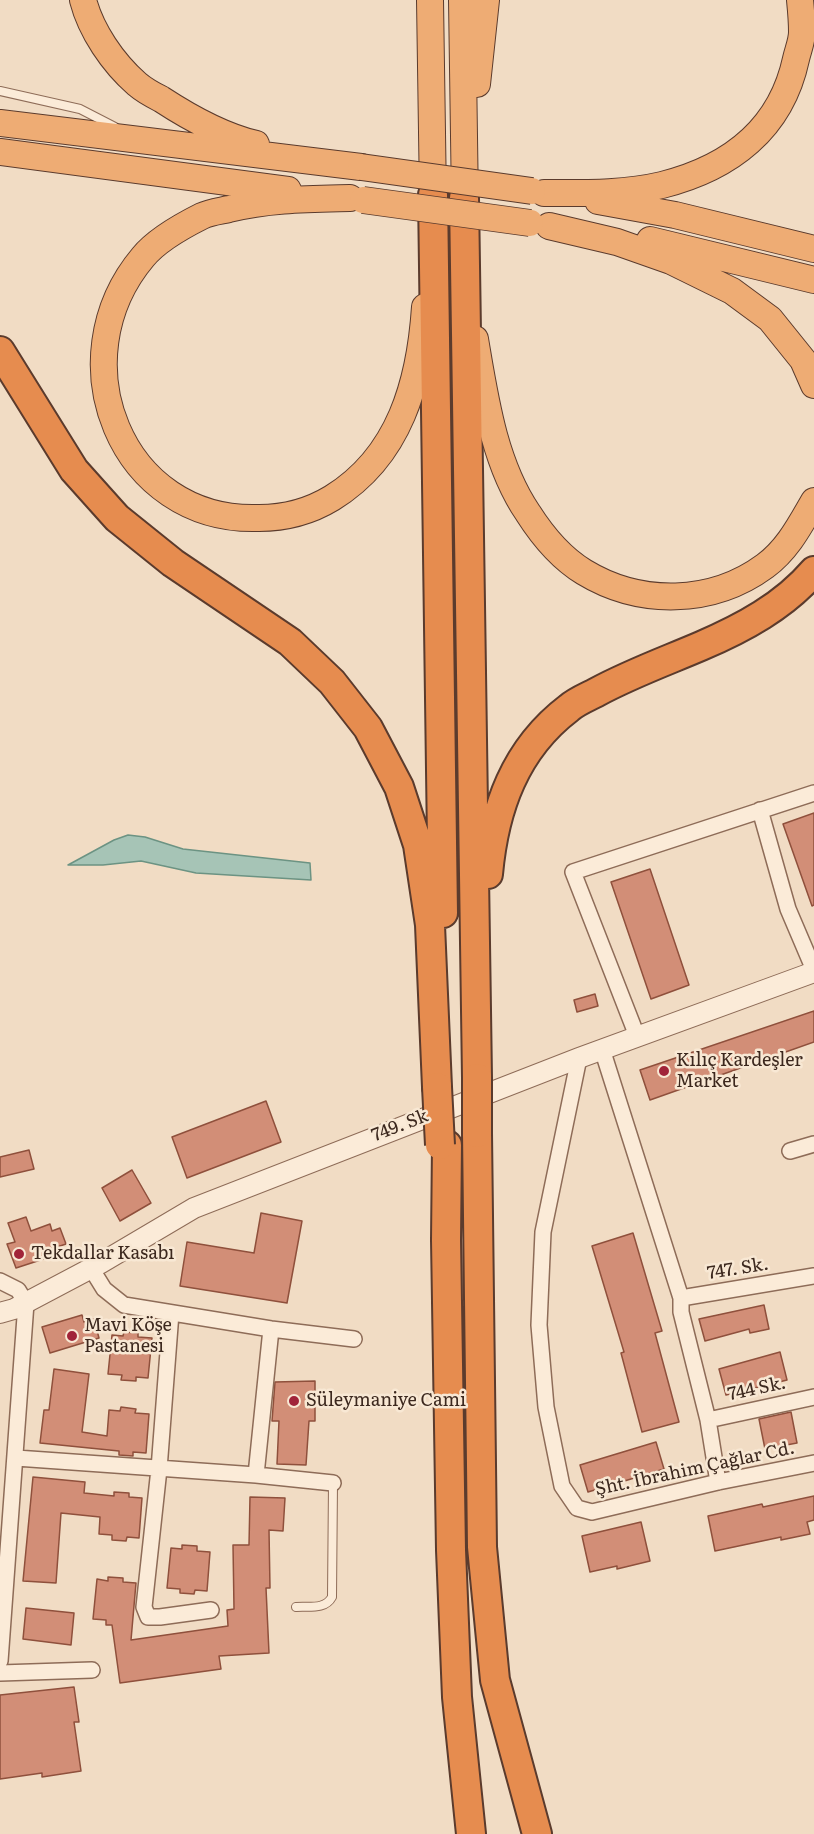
<!DOCTYPE html>
<meta charset="utf-8">
<style>
body{margin:0}
canvas{display:block;background:#f1dcc4}
</style>
<canvas width="814" height="1834"></canvas>
<script>
const ctx = document.querySelector('canvas').getContext('2d');
ctx.lineJoin = 'round';
function paint(path, color) {
  ctx.fillStyle = color;
  ctx.fill(path, 'evenodd');
}
function stroke(path, color, width, dash) {
  ctx.strokeStyle = color;
  ctx.lineWidth = width;
  ctx.lineCap = dash ? 'butt' : 'round';
  ctx.setLineDash(dash || []);
  ctx.stroke(path);
}
function label(font, color, halo, rows, align = 'center') {
  ctx.font = font + ' Literata,serif';
  ctx.lineWidth = 5;
  ctx.setLineDash([]);
  ctx.textBaseline = 'middle';
  ctx.strokeStyle = halo;
  ctx.fillStyle = color;
  for (const [text, x, y, turn = 0] of rows) {
    ctx.save();
    ctx.translate(x, y);
    ctx.rotate((+turn || 0) * Math.PI / 180);
    ctx.textAlign = isNaN(turn) ? turn : align;
    if (halo) ctx.strokeText(text, 0, 0);
    ctx.fillText(text, 0, 0);
    ctx.restore();
  }
}
const water = new Path2D(`
 M128,835L145,837L183,849L310,863L311,880L196,873L141,861L103,865H68L114,840Z`);
paint(water, '#a6c4b6');
stroke(water, '#6c9383', 1.5);
const building = new Path2D(`
 M814,813V905L812,906L783,824Z
 M650,869L689,985L651,999L611,882Z
 M595,994L598,1006L577,1012L574,1000Z
 M814,1011V1042L650,1100L640,1070Z
 M266,1101L281,1142L187,1178L172,1137Z
 M29,1150L34,1169L0,1177V1157Z
 M132,1170L151,1203L120,1221L102,1188Z
 M261,1213L302,1221L287,1303L180,1286L187,1242L254,1253Z
 M26,1217L31,1231L50,1224L52,1231L60,1228L66,1244L57,1247L59,1254L16,1268L7,1244L15,1242L8,1223Z
 M633,1233L662,1331L655,1333L679,1422L642,1432L621,1353L624,1352L592,1246Z
 M764,1305L769,1329L750,1333L749,1329L705,1341L699,1319Z
 M82,1315L84,1322L94,1319L99,1338L50,1353L42,1327Z
 M124,1332L138,1333V1337L152,1338L148,1378L136,1377V1381L121,1380L122,1375L108,1374L112,1335L123,1336Z
 M780,1352L787,1380L726,1395L719,1369Z
 M54,1369L89,1374L82,1432L107,1436L109,1410L120,1411L121,1407L136,1409L135,1413L149,1414L146,1453L133,1452V1456L119,1455V1451L40,1443L44,1410H49Z
 M315,1381V1421H309L306,1465L277,1464L279,1421H272L275,1382Z
 M791,1412L797,1443L765,1449L759,1419Z
 M656,1442L664,1469L588,1492L580,1465Z
 M33,1477L85,1482L84,1493L114,1496V1492L129,1493V1497L142,1498L139,1538L127,1537L126,1541L112,1540V1535L99,1534L100,1517L61,1513L56,1583L23,1581Z
 M814,1496V1520L807,1522L810,1534L781,1540V1537L715,1551L708,1516L762,1504L763,1507Z
 M250,1497L285,1498L283,1531L269,1530L270,1588H266L269,1653L219,1656L221,1669L120,1683L112,1625H106V1620L93,1619L97,1579L108,1581V1577L123,1578V1582L136,1583L131,1640L228,1626L227,1610L234,1609L233,1545H249Z
 M641,1522L650,1561L617,1569V1566L590,1572L582,1536Z
 M182,1545L197,1546V1551L210,1552L207,1591L195,1590L194,1594L180,1593V1589L167,1588L171,1548L182,1549Z
 M26,1608L74,1613L71,1645L23,1639Z
 M74,1687L79,1722H74L81,1771L42,1777V1773L0,1779V1695Z`);
paint(building, '#d28e77');
stroke(building, '#8f503c', 1.5);
const service = new Path2D(`
 M0,91L80,109L115,127
 M296,1607C309,1606 325,1610 332,1597L333,1483`);
const minor = new Path2D(`
 M760,810L788,909L814,970
 M637,1036L573,872L814,793
 M602,1049L681,1298
 M579,1058L543,1232L539,1325L546,1407L562,1486L577,1508L592,1512L718,1482L814,1463
 M790,1151L814,1144
 M91,1268L104,1289L124,1305L271,1329L354,1339
 M0,1281L18,1290L26,1303L0,1661
 M171,1313L159,1469L144,1607L148,1617H160L211,1610
 M708,1420L814,1397
 M16,1458L256,1475L333,1483
 M256,1475L271,1329
 M718,1482L708,1420L681,1312V1298L814,1276
 M0,1673L92,1670`);
const tertiary = new Path2D(`
 M0,1313L14,1309L101,1263L194,1208L579,1058L814,972`);
const trunk = new Path2D(`
 M83,0C91,31 113,63 137,84C144,90 153,95 161,99C190,118 222,136 256,144
 M430,0L433,198
 M462,0L465,204
 M477,84L486,0
 M0,123L361,167
 M0,152L288,190
 M544,193C584,193 624,194 662,185C730,168 781,129 796,59C798,50 802,41 802,32C802,21 801,10 800,0
 M350,198C309,199 269,199 229,209C220,211 210,212 202,216C184,225 156,241 143,257C57,359 120,523 259,518C286,518 309,512 332,498C400,456 420,382 425,307
 M598,201L675,215L814,249
 M549,226L617,242L671,261L732,291L770,319L803,360L814,385
 M650,240L814,280
 M475,339C485,398 494,463 528,513C542,535 561,558 584,572C640,606 712,605 765,566C788,549 800,525 814,501`);
const motorway = new Path2D(`
 M433,195L443,913
 M464,198L477,1078
 M0,351L74,470L117,518L173,563L290,642L332,682L368,728L399,787L418,845L430,925L437,1087
 M488,874C494,808 515,749 569,708C577,701 588,697 597,692C630,674 666,661 701,646C743,628 784,606 814,571
 M477,1133L482,1547L495,1680L537,1834
 M447,1145L446,1240L451,1550L457,1697L471,1834`);
stroke(service, '#8e6c58', 10);
stroke(minor, '#8e6c58', 18);
stroke(tertiary, '#8e6c58', 22);
stroke(trunk, '#5b3b2d', 28);
stroke(motorway, '#5b3b2d', 32);
stroke(service, '#fbebd8', 8);
stroke(minor, '#fbebd8', 15);
stroke(tertiary, '#fbebd8', 20);
stroke(trunk, '#eeac74', 26);
stroke(motorway, '#e68c4f', 28);
const trunkBridge = new Path2D(`
 M361,167L532,191
 M363,200L530,223`);
const motorwayBridge = new Path2D(`
 M477,1078V1133
 M437,1087L440,1145`);
stroke(trunkBridge, '#5b3b2d', 28, []);
stroke(motorwayBridge, '#5b3b2d', 32, []);
stroke(trunkBridge, '#eeac74', 26);
stroke(motorwayBridge, '#e68c4f', 28);
for (const [x, y, r, color] of [
 [664,1071,6,"#a12439"],
 [19,1254,6,"#a12439"],
 [72,1336,6,"#a12439"],
 [294,1401,6,"#a12439"]
]) {
  const dot = new Path2D();
  dot.arc(x, y, r, 0, 2 * Math.PI);
  ctx.fillStyle = color;
  ctx.fill(dot);
  stroke(dot, '#f8e8d4', 2);
}
label('18px', '#3c281e', '#f8e8d4', [
 ["Kılıç Kardeşler",676,1061],
 ["Market",676,1082],
 ["Tekdallar Kasabı",31,1254],
 ["Mavi Köşe",84,1326],
 ["Pastanesi",84,1347],
 ["Süleymaniye Cami",306,1401]
], 'left');
label('18px', '#3c281e', '#f8e8d4', [
 ["749. Sk",400,1126,-21],
 ["747. Sk.",738,1269,-9],
 ["744 Sk.",757,1389,-12],
 ["Şht. İbrahim Çağlar Cd.",695,1469,-12]
]);
</script>
